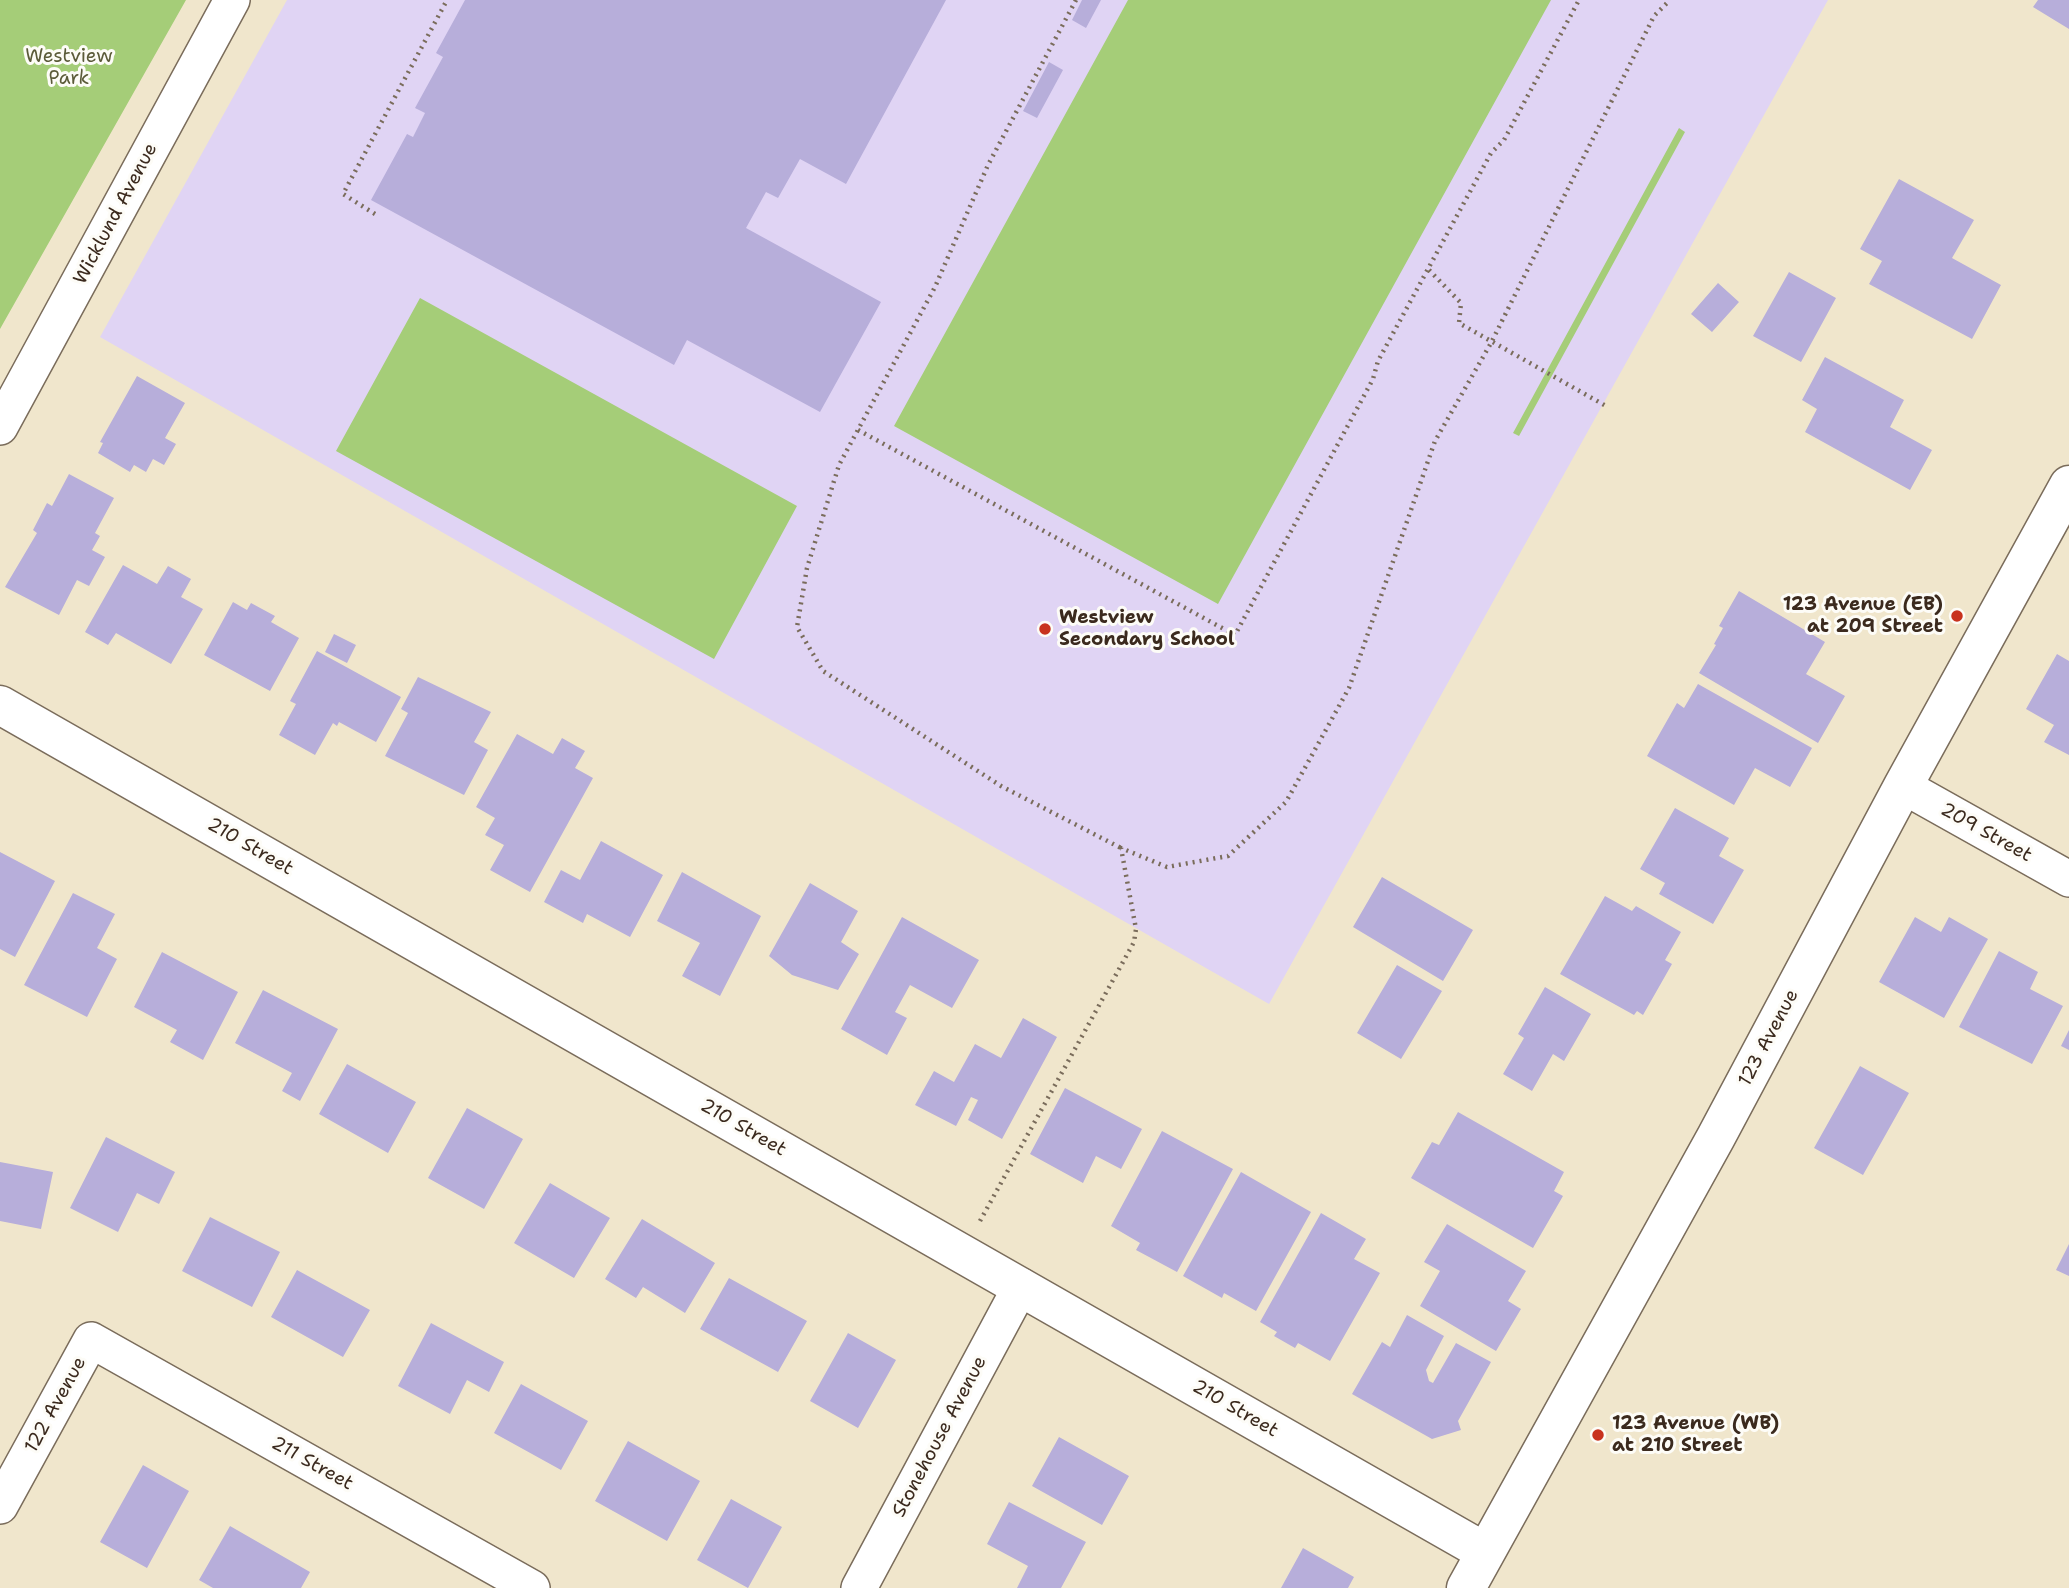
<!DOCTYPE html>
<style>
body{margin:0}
canvas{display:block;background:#f0e6cc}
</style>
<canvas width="2069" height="1588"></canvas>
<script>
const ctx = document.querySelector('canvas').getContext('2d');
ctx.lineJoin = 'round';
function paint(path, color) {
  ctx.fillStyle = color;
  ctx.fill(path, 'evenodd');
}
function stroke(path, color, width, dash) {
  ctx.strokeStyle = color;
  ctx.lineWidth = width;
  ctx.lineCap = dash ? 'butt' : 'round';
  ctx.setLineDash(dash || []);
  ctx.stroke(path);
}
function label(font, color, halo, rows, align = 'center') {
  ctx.font = font + ' "Shantell Sans",sans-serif';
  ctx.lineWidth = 6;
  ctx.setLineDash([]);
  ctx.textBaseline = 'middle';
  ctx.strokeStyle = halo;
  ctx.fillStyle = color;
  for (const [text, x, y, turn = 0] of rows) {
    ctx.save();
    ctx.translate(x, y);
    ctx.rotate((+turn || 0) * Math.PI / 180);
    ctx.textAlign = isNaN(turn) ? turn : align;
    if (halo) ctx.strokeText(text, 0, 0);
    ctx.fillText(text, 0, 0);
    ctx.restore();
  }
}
paint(new Path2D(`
 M287,0H1828L1269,1004L100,337Z`), '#e0d4f4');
paint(new Path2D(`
 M0,0H186L0,329Z
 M1128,0H1551L1218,604L894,426Z
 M1679,128L1685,132L1519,436L1513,433Z
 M420,298L797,506L714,659L336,451Z`), '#a5cd78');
paint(new Path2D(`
 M465,0H946L846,184L800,159L778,198L766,192L746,228L881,302L820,412L687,340L674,365L371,200L407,134L413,137L425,113L415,108L443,57L436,53Z
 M1082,0H1101L1086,28L1072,20Z
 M2038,0H2069V29L2033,7Z
 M1049,62L1063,70L1037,118L1023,111Z
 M1899,179L1974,220L1952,258L2001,285L1972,339L1869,284L1882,261L1860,249Z
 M1789,272L1836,298L1801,362L1753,336Z
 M1718,283L1739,302L1712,332L1691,314Z
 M1825,357L1904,400L1890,427L1932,450L1910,490L1805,432L1817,409L1802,400Z
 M137,376L185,403L165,438L176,444L164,465L153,459L146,472L134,465L130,472L98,453L103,443L100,442Z
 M69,474L114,498L95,533L100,536L92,550L105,557L89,586L77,580L59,615L5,587L37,533L33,530L47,503L52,506Z
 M123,565L157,584L168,566L191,579L181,597L203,609L171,664L116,633L108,645L85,632Z
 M1739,591L1825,642L1806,674L1845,696L1818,743L1699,673L1716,645L1714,644L1723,628L1719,626Z
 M233,602L247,610L251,603L275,616L271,622L299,638L270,691L204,655Z
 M334,634L356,645L347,663L325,652Z
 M317,651L401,697L376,742L339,722L337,726L333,723L315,755L279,735L296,704L290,701Z
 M2057,654L2069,661V755L2044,742L2054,725L2026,709Z
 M418,677L491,712L474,742L488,750L464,795L385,756L408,713L401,709Z
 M1698,684L1812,748L1790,787L1755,768L1734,805L1647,756L1677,703L1684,708Z
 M517,734L553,754L562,738L585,751L575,768L593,778L530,892L490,870L504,845L485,835L495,818L476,807Z
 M1675,808L1729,838L1719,856L1744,870L1713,924L1659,894L1665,883L1640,869Z
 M601,841L663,875L630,937L587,914L583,923L544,902L561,870L580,880Z
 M0,852L55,881L15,957L0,949Z
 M682,872L761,916L720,996L682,976L700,943L657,921Z
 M1382,877L1473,930L1443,981L1353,927Z
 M810,883L858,911L841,942L859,954L838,990L792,975L769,956Z
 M73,893L115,914L97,948L117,959L87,1017L24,985Z
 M1605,896L1632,911L1636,906L1681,932L1665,960L1672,964L1643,1015L1637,1011L1634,1015L1560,974Z
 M902,917L979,960L952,1008L910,985L895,1012L907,1018L887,1055L841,1029Z
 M1915,917L1941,932L1949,917L1988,939L1944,1018L1879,982Z
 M1999,951L2038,972L2030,989L2063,1006L2032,1064L1959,1027Z
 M162,952L238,992L203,1060L170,1042L177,1030L134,1007Z
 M1397,965L1442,991L1401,1059L1357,1033Z
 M1545,987L1591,1014L1564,1061L1553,1054L1532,1091L1503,1074L1524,1038L1518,1034Z
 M263,990L338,1029L300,1101L282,1091L292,1073L235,1043Z
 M1023,1018L1057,1037L1002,1139L968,1120L978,1100L971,1097L956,1126L915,1105L934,1071L954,1082L975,1044L1001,1058Z
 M2069,1030V1050L2061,1046Z
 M347,1064L416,1102L388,1153L319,1114Z
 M1860,1066L1909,1093L1863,1175L1814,1148Z
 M1065,1088L1142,1129L1121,1169L1096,1156L1083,1183L1030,1154Z
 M467,1108L523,1139L484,1209L428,1178Z
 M1458,1112L1564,1172L1554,1191L1563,1196L1533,1248L1411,1178L1432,1142L1439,1145Z
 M1162,1131L1233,1169L1177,1272L1136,1250L1140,1243L1111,1226Z
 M106,1137L175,1172L159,1204L137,1193L118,1232L70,1208Z
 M0,1162L53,1172L41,1229L0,1221Z
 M1241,1172L1311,1212L1256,1311L1224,1293L1222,1298L1183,1276Z
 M550,1183L610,1218L574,1278L514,1243Z
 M1321,1213L1366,1239L1354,1259L1380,1273L1330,1361L1298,1343L1295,1348L1274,1336L1277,1332L1260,1322Z
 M210,1217L280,1252L252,1307L182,1271Z
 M642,1219L715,1263L685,1313L643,1287L636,1298L605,1279Z
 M1447,1224L1526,1271L1508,1301L1521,1309L1496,1351L1420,1306L1440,1271L1424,1262Z
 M2069,1244V1276L2056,1270Z
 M297,1270L370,1310L343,1357L271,1317Z
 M729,1278L807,1321L778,1372L700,1329Z
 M1407,1315L1444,1336L1426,1370L1429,1381L1433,1383L1456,1343L1491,1362L1458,1421L1461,1430L1432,1439L1352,1394L1382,1342L1390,1347Z
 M431,1323L504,1362L489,1392L467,1380L450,1414L398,1386Z
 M848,1333L896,1360L858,1428L810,1401Z
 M521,1384L588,1421L561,1470L494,1433Z
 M1059,1437L1129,1476L1102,1525L1032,1486Z
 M628,1441L700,1481L667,1541L595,1501Z
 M143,1465L189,1491L147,1568L100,1542Z
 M731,1499L782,1527L748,1588L697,1560Z
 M1009,1502L1086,1542L1061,1588H1017L1028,1566L987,1544Z
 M230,1526L310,1572L301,1588H213L199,1580Z
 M1303,1548L1354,1577L1348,1588H1281Z`), '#b7aeda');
const street = new Path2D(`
 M0,427L232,0
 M1903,786L2069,879
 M0,1506L91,1340L532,1588
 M859,1588L1021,1286`);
const secondary = new Path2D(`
 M0,705L1485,1552
 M1466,1588L1716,1137L1903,786L2069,485`);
stroke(street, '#7a6c5b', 38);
stroke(secondary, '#7a6c5b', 41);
stroke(new Path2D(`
 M1076,0L988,165L935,287L839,465L807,568L797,627L823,671L1001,786L1121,848
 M375,214L343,194L447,0
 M1429,270L1461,303L1459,323L1606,406
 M858,430L1235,635L1373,379L1378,361L1491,153L1504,140L1579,0
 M980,1221L1134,942L1136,929L1121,848L1167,867L1228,856L1286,802L1349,688L1435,441L1491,343L1654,16L1670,0`), '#7a6c5b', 4.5, [2, 5]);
stroke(street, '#fff', 35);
stroke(secondary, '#fff', 38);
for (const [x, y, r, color] of [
 [1957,616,7,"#c8321e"],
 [1045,629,7,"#c8321e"],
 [1598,1435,7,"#c8321e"]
]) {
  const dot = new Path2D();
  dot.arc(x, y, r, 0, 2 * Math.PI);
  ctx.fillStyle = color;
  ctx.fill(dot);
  stroke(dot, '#fdfcf7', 2.5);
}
label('19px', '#5b5b39', '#fdfcf7', [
 ["Westview",69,57],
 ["Park",69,79]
]);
label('19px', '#3b2a1e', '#fdfcf7', [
 ["Wicklund Avenue",116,214,-62],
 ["209 Street",1986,833,29],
 ["210 Street",250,847,30],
 ["123 Avenue",1769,1038,-62],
 ["210 Street",743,1128,30],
 ["122 Avenue",56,1405,-61],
 ["210 Street",1235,1409,30],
 ["Stonehouse Avenue",940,1437,-62],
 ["211 Street",312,1464,29]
]);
label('bold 19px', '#3b2a1e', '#fdfcf7', [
 ["123 Avenue (EB)",1943,605,"right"],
 ["at 209 Street",1943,627,"right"],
 ["Westview",1059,618],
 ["Secondary School",1059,640],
 ["123 Avenue (WB)",1612,1424],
 ["at 210 Street",1612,1446]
], 'left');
</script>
